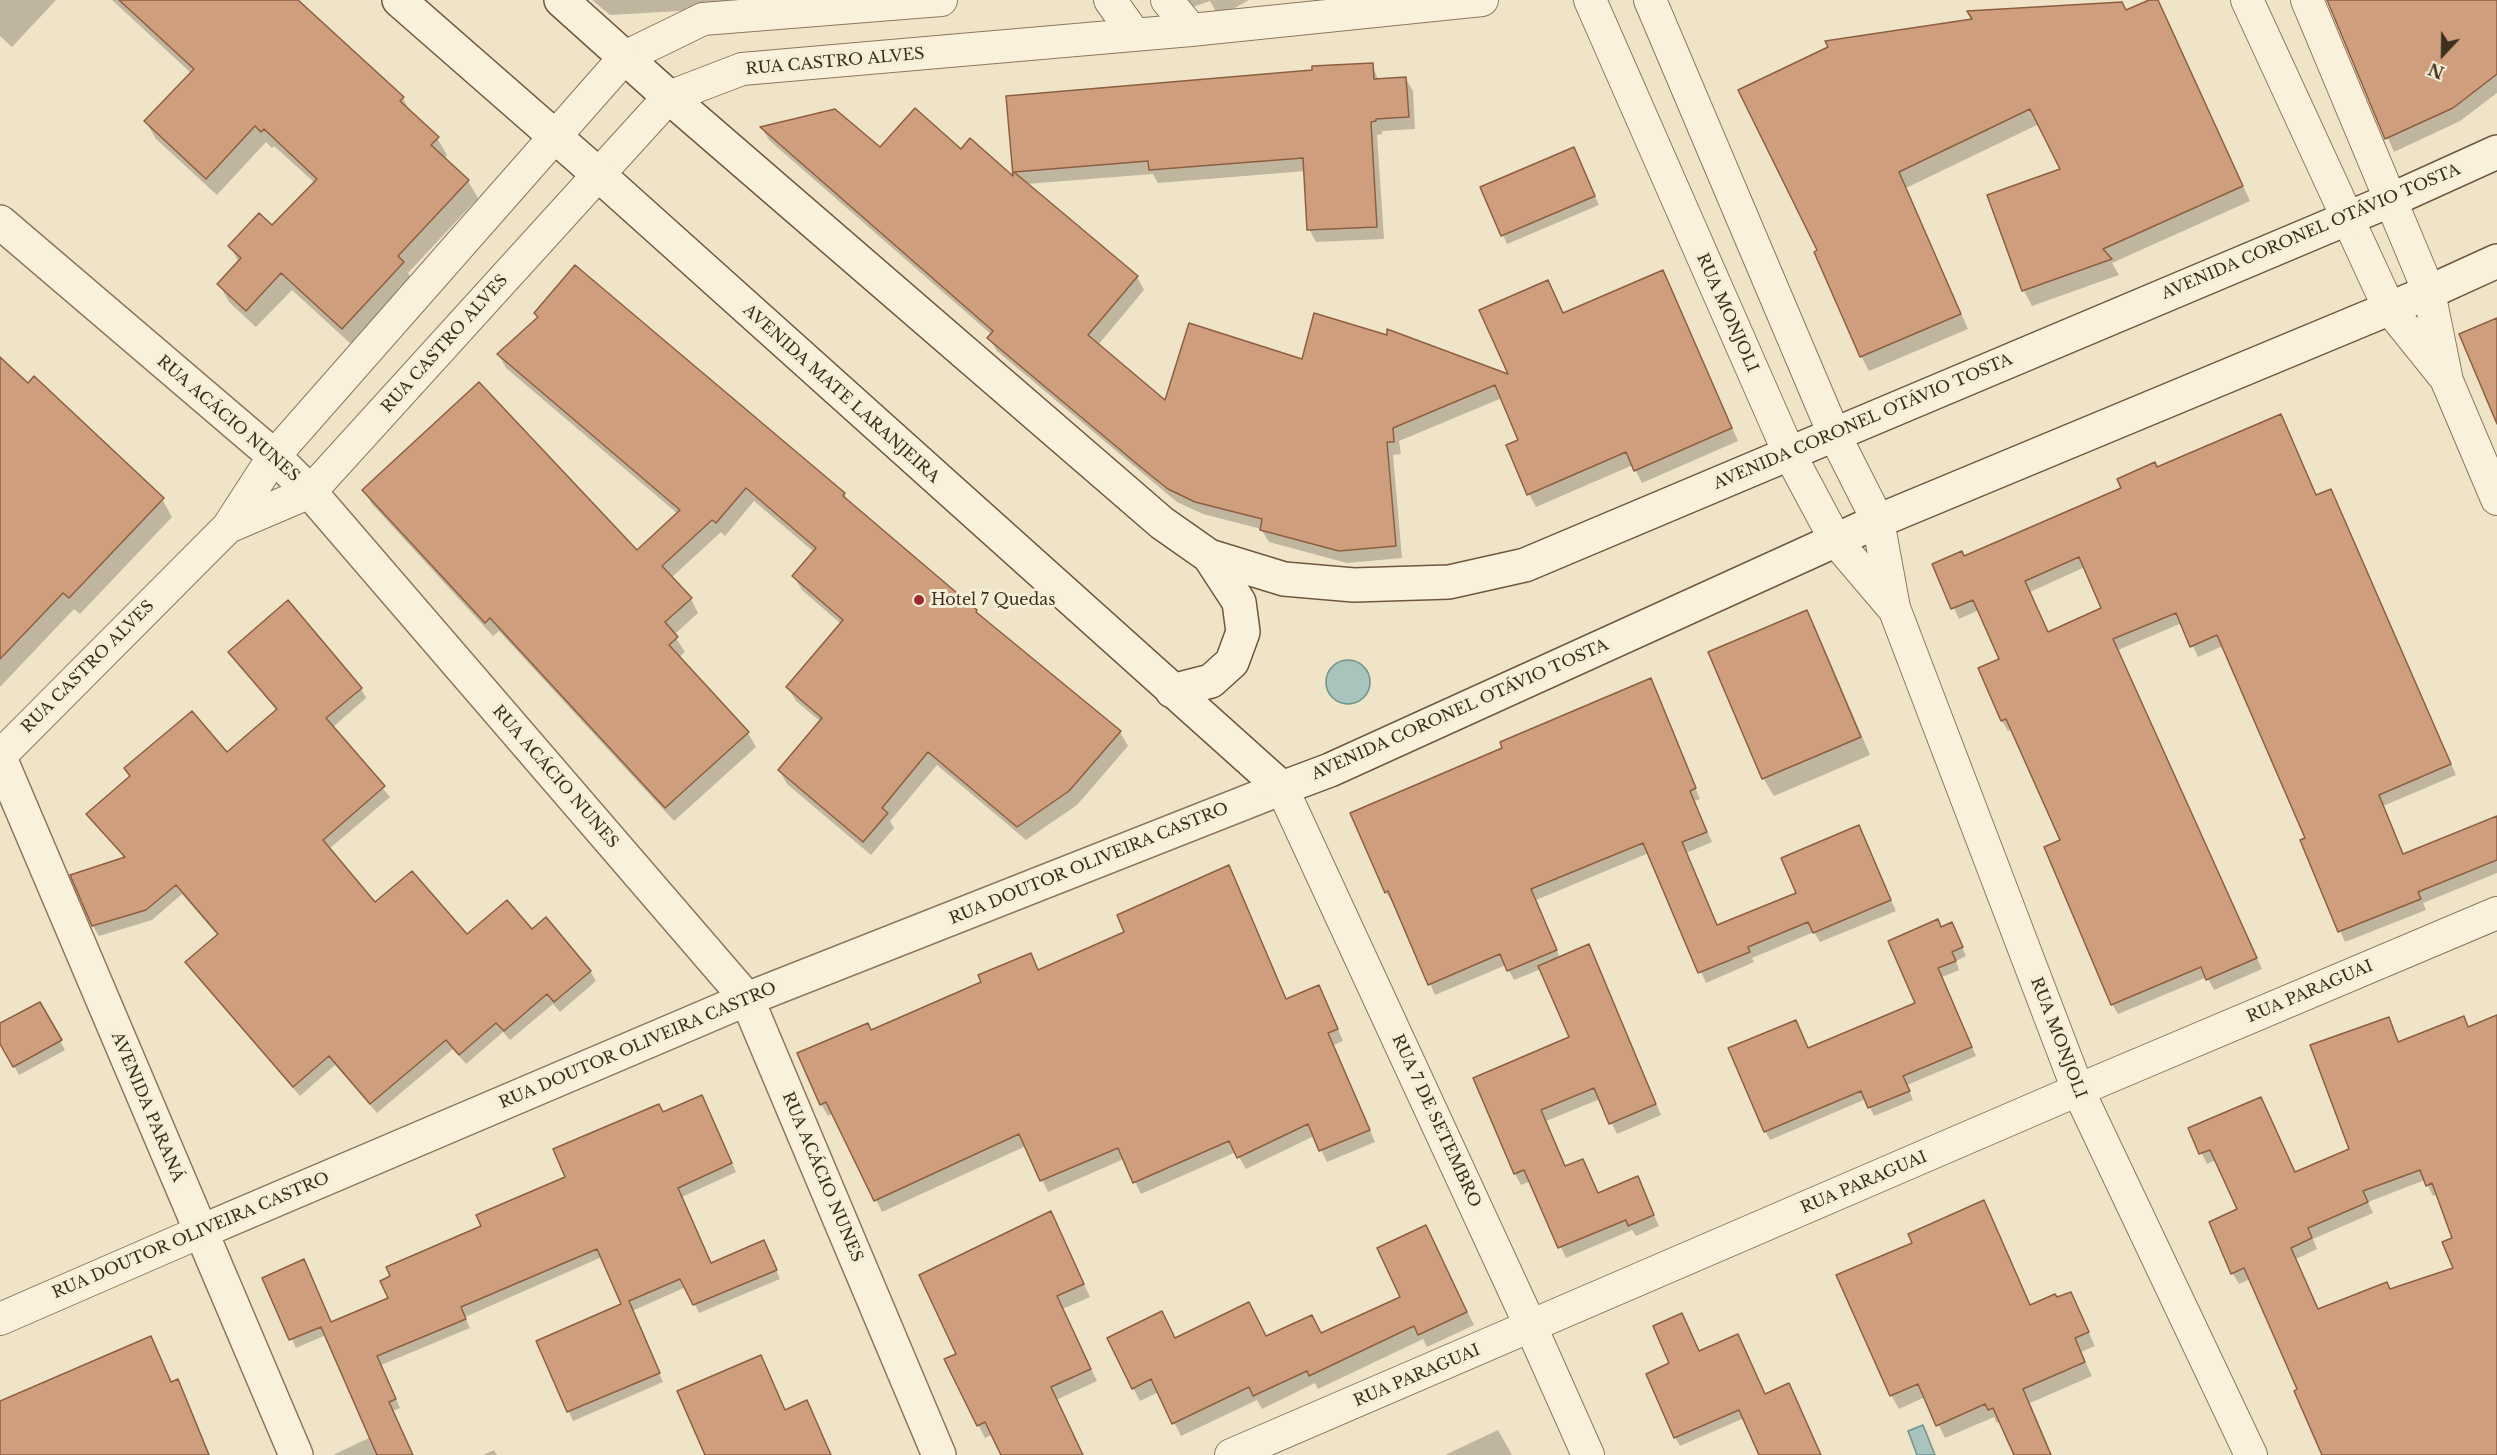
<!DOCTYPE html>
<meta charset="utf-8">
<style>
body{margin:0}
#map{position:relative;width:2497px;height:1455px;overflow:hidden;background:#f0e4c8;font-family:"Libre Baskerville",serif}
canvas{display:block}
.north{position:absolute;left:2413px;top:24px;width:60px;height:60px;-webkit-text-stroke:4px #f7eed8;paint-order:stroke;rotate:202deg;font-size:16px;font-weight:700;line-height:24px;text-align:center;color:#3d2e20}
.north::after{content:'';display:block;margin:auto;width:21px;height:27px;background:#3d2e20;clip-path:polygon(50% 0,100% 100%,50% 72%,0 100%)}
</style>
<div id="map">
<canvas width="2497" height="1455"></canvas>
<div class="north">N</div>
</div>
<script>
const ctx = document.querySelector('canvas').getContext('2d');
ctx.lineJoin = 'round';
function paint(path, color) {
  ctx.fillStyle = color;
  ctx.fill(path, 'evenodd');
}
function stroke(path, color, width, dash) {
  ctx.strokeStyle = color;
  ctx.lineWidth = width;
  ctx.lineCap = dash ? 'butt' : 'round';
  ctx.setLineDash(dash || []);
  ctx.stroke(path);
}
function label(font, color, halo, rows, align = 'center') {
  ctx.font = font + ' "Libre Baskerville",serif';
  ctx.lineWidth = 6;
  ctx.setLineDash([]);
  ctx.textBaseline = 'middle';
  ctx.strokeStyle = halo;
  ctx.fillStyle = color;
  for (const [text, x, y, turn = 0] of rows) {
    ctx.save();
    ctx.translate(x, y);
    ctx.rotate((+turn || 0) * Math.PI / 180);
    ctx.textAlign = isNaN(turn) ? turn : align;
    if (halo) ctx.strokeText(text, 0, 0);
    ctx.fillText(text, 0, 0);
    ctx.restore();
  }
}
const water = new Path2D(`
 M1326 682a22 22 0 1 1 44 0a22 22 0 1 1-44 0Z
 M1923,1425L1935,1455H1917L1908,1431Z`);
paint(water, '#a9c4bc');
stroke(water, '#6f938a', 1.5);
paint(new Path2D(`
 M0,0H56L12,47L0,36Z
 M112,0H296L403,98L411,114L437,138L447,155L444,159L468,181L478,198L408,273L413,281L352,345L292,290L256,327L229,302L219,284L239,263L230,246L272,227L315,183L274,146L272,148L266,142L217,195L156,139L146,122L191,73Z
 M592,0H835V2L610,15Z
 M1167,0H1249L1219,17L1210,1L1176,13Z
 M2153,0H2156L2164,14L2250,201L2112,263L2119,275L2032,306L2024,291L1989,196L2062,170L2039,124L1906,188L1968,329L1869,371L1861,356L1819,251L1740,91L2126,11Z
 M2326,0H2497V93L2460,121L2394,152L2330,4Z
 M1372,65L1379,81L1406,79L1413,91L1415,129L1382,131V134L1377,135L1384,239L1316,242L1309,229L1306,171L1158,183L1153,174L1026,184L1137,277L1144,290L1098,345L1166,402L1303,361L1510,377L1563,315L1669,285L1738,441L1642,483L1633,465L1536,507L1529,494L1520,440L1502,398L1399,441L1401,454L1393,455L1402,558L1347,563L1269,542L1261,529L1203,514L1177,502L997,351L989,338L992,335L769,140L762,128L880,149L961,151L1015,180L1008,97Z
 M1574,149L1599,205L1507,244L1503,235Z
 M536,314L844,494L850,504L976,611L981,618L1120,732L1128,746L1077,805L1026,840L937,765L890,821L894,828L871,855L787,784L779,770L821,722L796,701L788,687L841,624L802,590L794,577L814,552L754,501L725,536L721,532L671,578L691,599L698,613L674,635L685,652L679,657L748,733L756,747L674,821L499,631L493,636L372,504L364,490L637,552L678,514L506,368L498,354L538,318Z
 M0,359L162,499L172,517L80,614L74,609L0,687Z
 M2281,416L2317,496L2336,501L2456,775L2383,806L2403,855L2497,817V873L2423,903L2426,910L2345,942L2302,841L2307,839L2223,646L2198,657L2182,623L2118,650L2262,969L2214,990L2207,977L2118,1014L2112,1004L2062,841L2013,729L2008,731L2002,721L1980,669L2001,660L1979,610L1959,619L1934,565L1964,558L2123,489L2157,469ZM2085,567L2103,609L2048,633L2030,592Z
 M1806,611L1816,629L1870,755L1774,796L1763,778Z
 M230,652L361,688L366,698L332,728L390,797L329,849L375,905L467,936L532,931L590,971L596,981L560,1012L553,1004L510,1040L503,1032L466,1064L453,1049L377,1113L335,1065L300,1096L193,972L187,962L218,936L182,894L152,920L99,936L93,926L125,859L88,814L227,754L277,711Z
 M1650,680L1700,799L1694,801L1712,842L1686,853L1718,927L1798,894L1858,827L1896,911L1820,942L1814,932L1752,958L1754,962L1706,983L1649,853L1536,900L1560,958L1594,957L1661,1115L1617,1134L1600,1099L1546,1121L1566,1168L1598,1195L1637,1178L1659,1226L1636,1236L1632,1230L1566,1258L1531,1181L1521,1185L1515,1174L1475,1079L1571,1038L1541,969L1514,980L1506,965L1435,995L1394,901L1392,902L1386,892L1504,749Z
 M1228,867L1287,1000L1318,987L1325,999L1343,1041L1334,1045L1375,1142L1327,1162L1314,1136L1246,1169L1236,1152L1141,1194L1124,1159L1048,1192L1026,1146L882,1212L833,1113L828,1116L821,1104L871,1031L983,982L1030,954L1039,971L1126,933Z
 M1941,928L1956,933L1966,956L1956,961L1959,970L1942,977L1976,1056L1907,1085L1913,1100L1874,1116L1866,1099L1770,1140L1765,1131L1809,1050L1917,1004Z
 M39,1004L65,1050L19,1075L0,1041V1025Z
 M2388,1018L2400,1043L2463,1018L2497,1072V1455H2323L2299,1390L2250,1279L2239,1284L2232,1273L2239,1210L2216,1160L2207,1164L2190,1129L2261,1098L2295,1174L2351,1150ZM2425,1180L2433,1196L2438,1194L2454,1238L2455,1269L2318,1310L2296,1259L2317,1249L2313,1239L2373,1213L2368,1202Z
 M702,1097L736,1172L682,1197L712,1264L768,1251L780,1279L699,1313L686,1287L632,1311L663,1382L573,1421L537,1342L623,1305L602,1257L465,1317L470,1328L381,1365L400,1408L393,1411L413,1455H333L371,1437L326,1335L296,1348L264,1278L332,1324L390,1299L483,1227L567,1178L663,1114Z
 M1983,1202L2031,1306L2070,1293L2095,1346L2081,1352L2092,1376L2030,1403L2052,1455H2015L2000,1422L1997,1423L1994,1417L1945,1438L1925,1397L1899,1409L1891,1395L1914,1244Z
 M1051,1213L1090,1297L1062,1309L1097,1381L1056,1400L1082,1455H1003L993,1434L985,1438L946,1360L958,1355Z
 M1433,1240L1474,1325L1427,1347L1423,1339L1318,1389L1315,1383L1262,1409L1257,1400L1181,1436L1159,1392L1140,1401L1133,1388L1175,1339L1322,1335L1402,1297Z
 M1682,1315L1700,1352L1765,1395L1820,1455H1760L1744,1418L1680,1446L1675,1437L1671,1364Z
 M151,1338L172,1383L177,1381L184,1393L210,1455H0V1402Z
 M1498,1430L1512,1455H1445Z
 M494,1450L497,1455H483Z`), '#0003');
const building = new Path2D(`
 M119,0H298L404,97L400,101L439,137L431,145L469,180L398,256L404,262L342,329L281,273L246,311L217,284L241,258L228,246L259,213L272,225L317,179L264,129L261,132L255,126L206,179L144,121L194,69Z
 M2149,0H2158L2243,186L2103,249L2112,259L2022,291L1987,195L2060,169L2030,109L1899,172L1961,314L1860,357L1814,252L1817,250L1738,90L1828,47L1825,41L1972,19L1967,11L2122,2L2126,10Z
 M2327,0H2497V74L2453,108L2385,139Z
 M1373,63L1374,79L1406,77L1409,117L1376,119V121L1371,122L1377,227L1307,230L1303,158L1149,170L1148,161L1014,172L1138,276L1088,335L1165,400L1189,323L1302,359L1314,313L1387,335V329L1508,374L1479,310L1548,280L1563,313L1663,270L1732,428L1634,471L1626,452L1527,495L1506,445L1518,440L1495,385L1393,428L1394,442H1387L1396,546L1339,551L1260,530L1262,519L1195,502L1168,489L1143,469L987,338L993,331L760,127L835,109L880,147L915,108L961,149L970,138L1013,176L1006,96L1312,70V66Z
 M1574,147L1595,196L1501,236L1480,187Z
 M575,265L845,493L843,496L977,610L976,612L1121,731L1069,791L1017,827L928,752L882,808L888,813L863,842L778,770L822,718L786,687L843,620L792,576L816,548L746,488L716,523L712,520L662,566L692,598L665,622L678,637L669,645L749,732L665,808L490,618L485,623L362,490L479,382L637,550L680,510L497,354L538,317L534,313Z
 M2497,318V424L2459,334Z
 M0,357L28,383L34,376L164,498L69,598L63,593L0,659Z
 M2281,414L2316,495L2331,489L2451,764L2379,795L2403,854L2497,816V860L2418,892L2421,899L2338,932L2300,840L2305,838L2217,635L2190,647L2176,613L2113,639L2257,958L2206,980L2201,967L2111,1005L2044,847L2060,840L2006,719L2001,721L1978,668L1999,659L1973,600L1951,609L1932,564L1962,551L1964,556L2121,488L2117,479L2155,462L2157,467ZM2079,557L2101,608L2048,632L2025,581Z
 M288,600L362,688L326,718L385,786L323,840L375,902L412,871L467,934L507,900L532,929L546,917L591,971L554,1002L547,994L504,1031L496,1023L459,1055L446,1040L370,1104L329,1056L293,1087L185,962L218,934L176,885L146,910L92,926L70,875L125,857L86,814L130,776L124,768L192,711L227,752L277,709L228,652Z
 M1807,610L1861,737L1762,779L1708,652Z
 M1651,678L1696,788L1690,791L1707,832L1682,842L1717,925L1796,893L1781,858L1859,825L1891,900L1813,933L1808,922L1748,947L1750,952L1698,973L1643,843L1531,889L1557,950L1507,971L1500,954L1428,985L1388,891L1385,893L1350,813L1502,748L1500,742Z
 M1229,865L1286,999L1319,985L1338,1029L1328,1033L1370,1130L1319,1151L1308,1124L1237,1158L1229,1141L1133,1183L1118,1148L1040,1181L1019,1134L874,1201L826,1102L820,1105L797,1053L868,1023L871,1030L981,982L978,975L1031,953L1038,970L1124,932L1117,915Z
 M1938,919L1941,927L1952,922L1963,947L1952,952L1956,961L1938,968L1972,1047L1903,1076L1910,1091L1868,1108L1861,1091L1764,1132L1728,1048L1796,1020L1808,1048L1915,1003L1888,941Z
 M1589,944L1656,1104L1609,1124L1594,1088L1541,1110L1565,1166L1583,1159L1598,1193L1638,1176L1654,1215L1628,1226L1626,1220L1558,1248L1524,1170L1514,1174L1473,1078L1569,1037L1538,966Z
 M40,1002L62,1040L13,1067L0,1044V1023Z
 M2497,1015V1455H2322L2294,1391L2297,1389L2244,1268L2231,1274L2209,1222L2237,1209L2210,1150L2199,1154L2188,1128L2261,1097L2295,1172L2349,1149L2310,1045L2389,1017L2398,1042L2464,1016L2468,1027ZM2420,1170L2426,1186L2432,1183L2452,1238L2442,1242L2453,1268L2390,1289L2387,1282L2318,1309L2291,1248L2312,1238L2308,1228L2368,1202L2363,1191Z
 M702,1095L732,1163L678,1188L711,1263L764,1240L777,1270L693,1305L680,1279L629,1301L660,1373L567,1412L536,1341L621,1304L597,1249L461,1307L466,1319L377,1356L396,1399L389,1402L413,1455H377L321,1327L289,1340L262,1278L304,1259L331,1322L388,1298L380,1281L390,1276L386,1267L481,1226L476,1215L565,1177L553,1149L659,1104L663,1112Z
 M1984,1200L2030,1305L2055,1294L2057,1297L2071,1292L2089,1332L2075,1338L2085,1362L2023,1389L2051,1455H2014L1993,1408L1988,1410L1985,1404L1936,1426L1918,1384L1890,1396L1836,1275L1912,1243L1908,1234Z
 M1051,1211L1084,1284L1057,1296L1091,1369L1051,1387L1083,1455H1001L985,1422L977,1426L944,1359L956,1354L919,1275Z
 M1426,1225L1467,1312L1418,1335L1414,1326L1309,1376L1307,1371L1253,1396L1249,1387L1172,1424L1151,1379L1132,1389L1107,1338L1162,1311L1175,1338L1249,1302L1266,1336L1312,1315L1321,1333L1400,1297L1377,1248Z
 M1682,1313L1699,1351L1738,1334L1765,1394L1789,1383L1821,1455H1759L1739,1410L1674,1438L1646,1374L1669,1363L1653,1326Z
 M151,1336L171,1382L178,1379L209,1455H0V1401Z
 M761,1355L785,1410L807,1400L831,1455H705L677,1391Z`);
paint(building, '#cf9f7d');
stroke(building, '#8d5f41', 1.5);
const minor = new Path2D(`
 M1110,0L1135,35
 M1167,0L1191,30
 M1590,0L1789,453L1836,541L1893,608
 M1650,0L1834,434L1878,521L1894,608L2078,1090L2251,1455
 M2247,0L2389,308L2443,375
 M2307,0L2429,292L2447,381L2497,499
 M228,527L310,492L669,97L742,69L1191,30L1482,0
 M0,756L228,527L274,456L625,57L703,19L941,0
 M1282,788L1531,1327L1588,1455
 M0,1319L200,1232
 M1231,1455L2078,1090L2497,913`);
const tertiary = new Path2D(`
 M0,222L274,456L310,492L747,999L939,1455
 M0,758L296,1455
 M200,1232L747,999L1282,788`);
const secondary = new Path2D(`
 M399,0L599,175L1282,788L1330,770L1878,521L2429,292L2497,261
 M561,0L669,97L1162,523L1209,556L1284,579L1354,585L1449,582L1525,565L2391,200L2497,152
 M1172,691L1211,681L1232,662L1243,632L1239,602L1209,556`);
stroke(minor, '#8d765c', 34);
stroke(tertiary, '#8d765c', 36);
stroke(secondary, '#6f573f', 36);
stroke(minor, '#faf1dc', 32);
stroke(tertiary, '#faf1dc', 33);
stroke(secondary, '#faf1dc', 33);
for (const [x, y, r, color] of [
 [919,600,6,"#9e2a2b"]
]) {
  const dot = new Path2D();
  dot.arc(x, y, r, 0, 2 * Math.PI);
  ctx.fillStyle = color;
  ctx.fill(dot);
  stroke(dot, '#f7eed8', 2);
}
label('16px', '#3d2e20', '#f7eed8', [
 ["RUA CASTRO ALVES",835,62,-5],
 ["AVENIDA CORONEL OTÁVIO TOSTA",2311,232,-23],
 ["RUA MONJOLI",1727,313,66],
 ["RUA CASTRO ALVES",445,344,-48],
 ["AVENIDA MATE LARANJEIRA",841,394,42],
 ["RUA ACÁCIO NUNES",228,419,41],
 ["AVENIDA CORONEL OTÁVIO TOSTA",1863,422,-23],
 ["RUA CASTRO ALVES",88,667,-45],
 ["AVENIDA CORONEL OTÁVIO TOSTA",1460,710,-24],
 ["RUA ACÁCIO NUNES",555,777,49],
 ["RUA DOUTOR OLIVEIRA CASTRO",1089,864,-22],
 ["RUA PARAGUAI",2310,992,-23],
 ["RUA MONJOLI",2058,1038,69],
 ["RUA DOUTOR OLIVEIRA CASTRO",638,1046,-23],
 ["AVENIDA PARANÁ",147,1107,67],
 ["RUA 7 DE SETEMBRO",1436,1121,65],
 ["RUA ACÁCIO NUNES",822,1177,67],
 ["RUA PARAGUAI",1864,1183,-23],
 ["RUA DOUTOR OLIVEIRA CASTRO",191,1236,-23],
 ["RUA PARAGUAI",1417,1376,-23]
]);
label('16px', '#3d2e20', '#f7eed8', [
 ["Hotel 7 Quedas",931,600]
], 'left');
</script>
